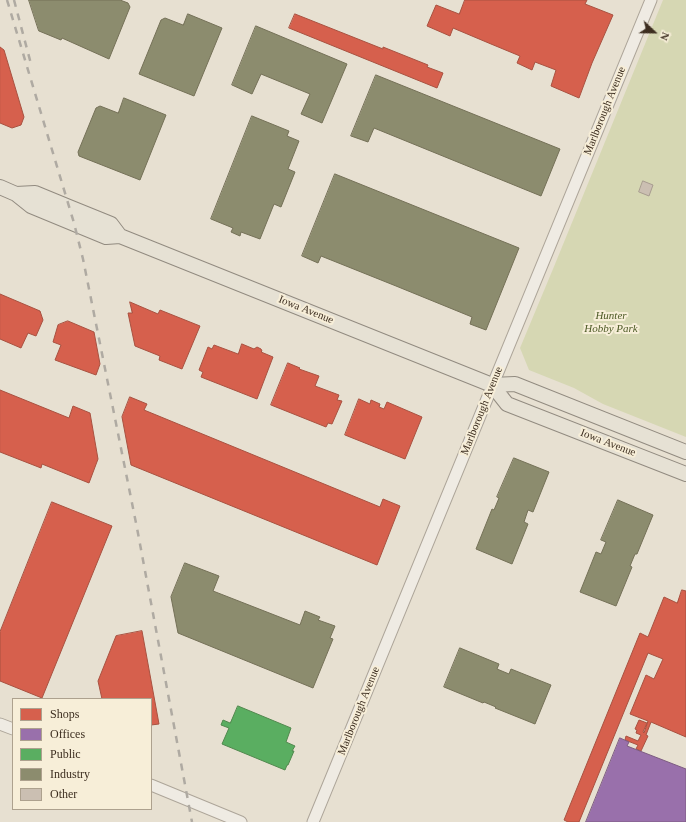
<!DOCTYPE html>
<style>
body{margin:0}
#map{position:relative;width:686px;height:822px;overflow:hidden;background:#e7e0d1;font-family:Georgia,serif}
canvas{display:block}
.legend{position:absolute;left:12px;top:698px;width:140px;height:112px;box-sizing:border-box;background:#f7eed8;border:1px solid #ada18e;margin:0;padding:5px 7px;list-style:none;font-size:12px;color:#3d2e20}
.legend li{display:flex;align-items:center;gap:8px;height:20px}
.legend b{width:20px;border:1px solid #ada18e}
.north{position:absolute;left:634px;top:12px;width:40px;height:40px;-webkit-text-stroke:3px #f7eed8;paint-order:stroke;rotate:112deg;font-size:11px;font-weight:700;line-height:16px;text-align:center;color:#3d2e20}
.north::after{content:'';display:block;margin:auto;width:14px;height:18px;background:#3d2e20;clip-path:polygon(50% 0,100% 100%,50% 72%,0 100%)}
</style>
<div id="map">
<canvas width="686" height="822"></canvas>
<ul class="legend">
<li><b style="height:11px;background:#d6604d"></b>Shops</li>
<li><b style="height:11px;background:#9970ab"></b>Offices</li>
<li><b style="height:11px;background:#5aae61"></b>Public</li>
<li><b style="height:11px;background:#8c8c6e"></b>Industry</li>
<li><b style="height:11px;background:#cbbfb2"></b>Other</li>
</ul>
<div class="north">N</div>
</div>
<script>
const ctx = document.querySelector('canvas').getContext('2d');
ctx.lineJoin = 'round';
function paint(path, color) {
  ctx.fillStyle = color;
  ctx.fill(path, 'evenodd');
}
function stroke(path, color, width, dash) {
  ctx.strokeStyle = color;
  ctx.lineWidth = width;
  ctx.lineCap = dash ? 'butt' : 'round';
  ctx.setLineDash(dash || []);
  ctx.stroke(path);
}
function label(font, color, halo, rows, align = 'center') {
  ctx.font = font + ' Georgia,serif';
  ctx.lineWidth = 4;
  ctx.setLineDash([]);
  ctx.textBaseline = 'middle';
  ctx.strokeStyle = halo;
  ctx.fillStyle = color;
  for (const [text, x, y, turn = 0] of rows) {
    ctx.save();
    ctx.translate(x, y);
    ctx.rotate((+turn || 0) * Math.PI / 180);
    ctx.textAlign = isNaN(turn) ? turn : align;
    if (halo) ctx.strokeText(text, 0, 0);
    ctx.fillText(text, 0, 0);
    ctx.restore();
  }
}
paint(new Path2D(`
 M663,0H686V437L603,404L574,388L529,370L520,348L553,269Z`), '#d6d7b3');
const shops = new Path2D(`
 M465,0H587L585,4L613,15L592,63L579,98L551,86L556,70L535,62L532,70L517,63L520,56L491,44L453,28L450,36L427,26L436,5L459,14Z
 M295,14L383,49V47L428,65L427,67L443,73L437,88L289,28Z
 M0,47L4,50L24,117L21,125L12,128L0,123Z
 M0,294L40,311L43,320L36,336L28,333L21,348L0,339Z
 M130,302L158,314L160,310L200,326L182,369L159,360L160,356L135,346L128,313H132Z
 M68,321L94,332L100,364L96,375L55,360L61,345L53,342L58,325Z
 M242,344L254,349L257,347L261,349L262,351L261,352L273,357L257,399L201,377L203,372L199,370L208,347L212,349L214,345L238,354Z
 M288,363L300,368L299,369L319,376L315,386L339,395L337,400L342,401L332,424L328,423L326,427L271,405Z
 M0,390L69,418L73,406L90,413L98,459L89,483L42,464L41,468L0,452Z
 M130,397L147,404L144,410L380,507L383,499L400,506L377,565L131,465L122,417Z
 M359,399L370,404L371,400L380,404L379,407L384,409L387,402L422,417L405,459L345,435Z
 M52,502L112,526L42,698L0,681V632Z
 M682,590L686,591V737L651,722L646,735L648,736L641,751L636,749L638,745L625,740L626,736L638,741L641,735L636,733L637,730L635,729L639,720L647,723L643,732L644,733L648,721L630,714L646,675L654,679L663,659L648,653L579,822H568L564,820L640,633L648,637L664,597L677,603Z
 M142,631L159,724L151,725V699H102L98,681L116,636Z`);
paint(shops, '#d6604d');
stroke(shops, '#a85140', 1);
const offices = new Path2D(`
 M620,738L629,742L627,746L686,769V822H586Z`);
paint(offices, '#9970ab');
stroke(offices, '#7d5c81', 1);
const public = new Path2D(`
 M238,706L291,728L286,742L295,746L292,751H294L288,765H287L285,770L222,744L229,728L221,725L223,720L230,723Z`);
paint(public, '#5aae61');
stroke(public, '#51884e', 1);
const industry = new Path2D(`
 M29,0H120L128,3L130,7L109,59L62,38L61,40L39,31Z
 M188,14L222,28L194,96L139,74L161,20L165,18L183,25Z
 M256,26L347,64L322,123L301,114L310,94L261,74L252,94L232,85Z
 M376,75L560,149L541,196L374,128L368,142L351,136Z
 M124,98L166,115L140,180L79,156L78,152L96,108L100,106L118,113Z
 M252,116L289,131L287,136L299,141L288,169L295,172L281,207L274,204L260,239L241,232L240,236L231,232L233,228L211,219Z
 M335,174L519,248L486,330L470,324L472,317L396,286L321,256L318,263L302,256Z
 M514,458L549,472L533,512L528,510L524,522L528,524L512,564L476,549L492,509L494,510L499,498L497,497Z
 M618,500L653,515L637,554H635L630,566L632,567L616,606L580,592L596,552L601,554L606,542L601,540Z
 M185,563L219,576L213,591L300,625L305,611L320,617L318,620L335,626L330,638L333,639L313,688L178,633L171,597Z
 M460,648L499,664L497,669L509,674L511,669L551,685L535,724L495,708L496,707L484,702L483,703L444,687Z`);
paint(industry, '#8c8c6e');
stroke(industry, '#747057', 1);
const building = new Path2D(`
 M643,181L653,185L649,196L639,192Z`);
paint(building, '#cbbfb2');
stroke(building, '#a89c90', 1);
const minor = new Path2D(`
 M0,724L13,729
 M151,785L241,822
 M313,822L651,0`);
const major = new Path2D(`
 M0,187L16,194L31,206L106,237L120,236L492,385L515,384L686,452
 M16,194L35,193L69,207L111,224L120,236
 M492,385L507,404L686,474`);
stroke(minor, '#ada599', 13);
stroke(major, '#928b80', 16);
stroke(minor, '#efebe3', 11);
stroke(major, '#e6e1d4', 14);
stroke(new Path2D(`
 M7,0L74,223L83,259L137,528L192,822
 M14,0L31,64`), '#afaaa2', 2.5, [7, 7]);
label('11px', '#3d2e20', '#f7eed8', [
 ["Marlborough Avenue",605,111,-68],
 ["Iowa Avenue",306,310,22],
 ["Marlborough Avenue",482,411,-68],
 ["Iowa Avenue",608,443,21],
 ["Marlborough Avenue",359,711,-68]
]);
label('italic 11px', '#4d5a26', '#f7eed8', [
 ["Hunter",611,316],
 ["Hobby Park",611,329]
]);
</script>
